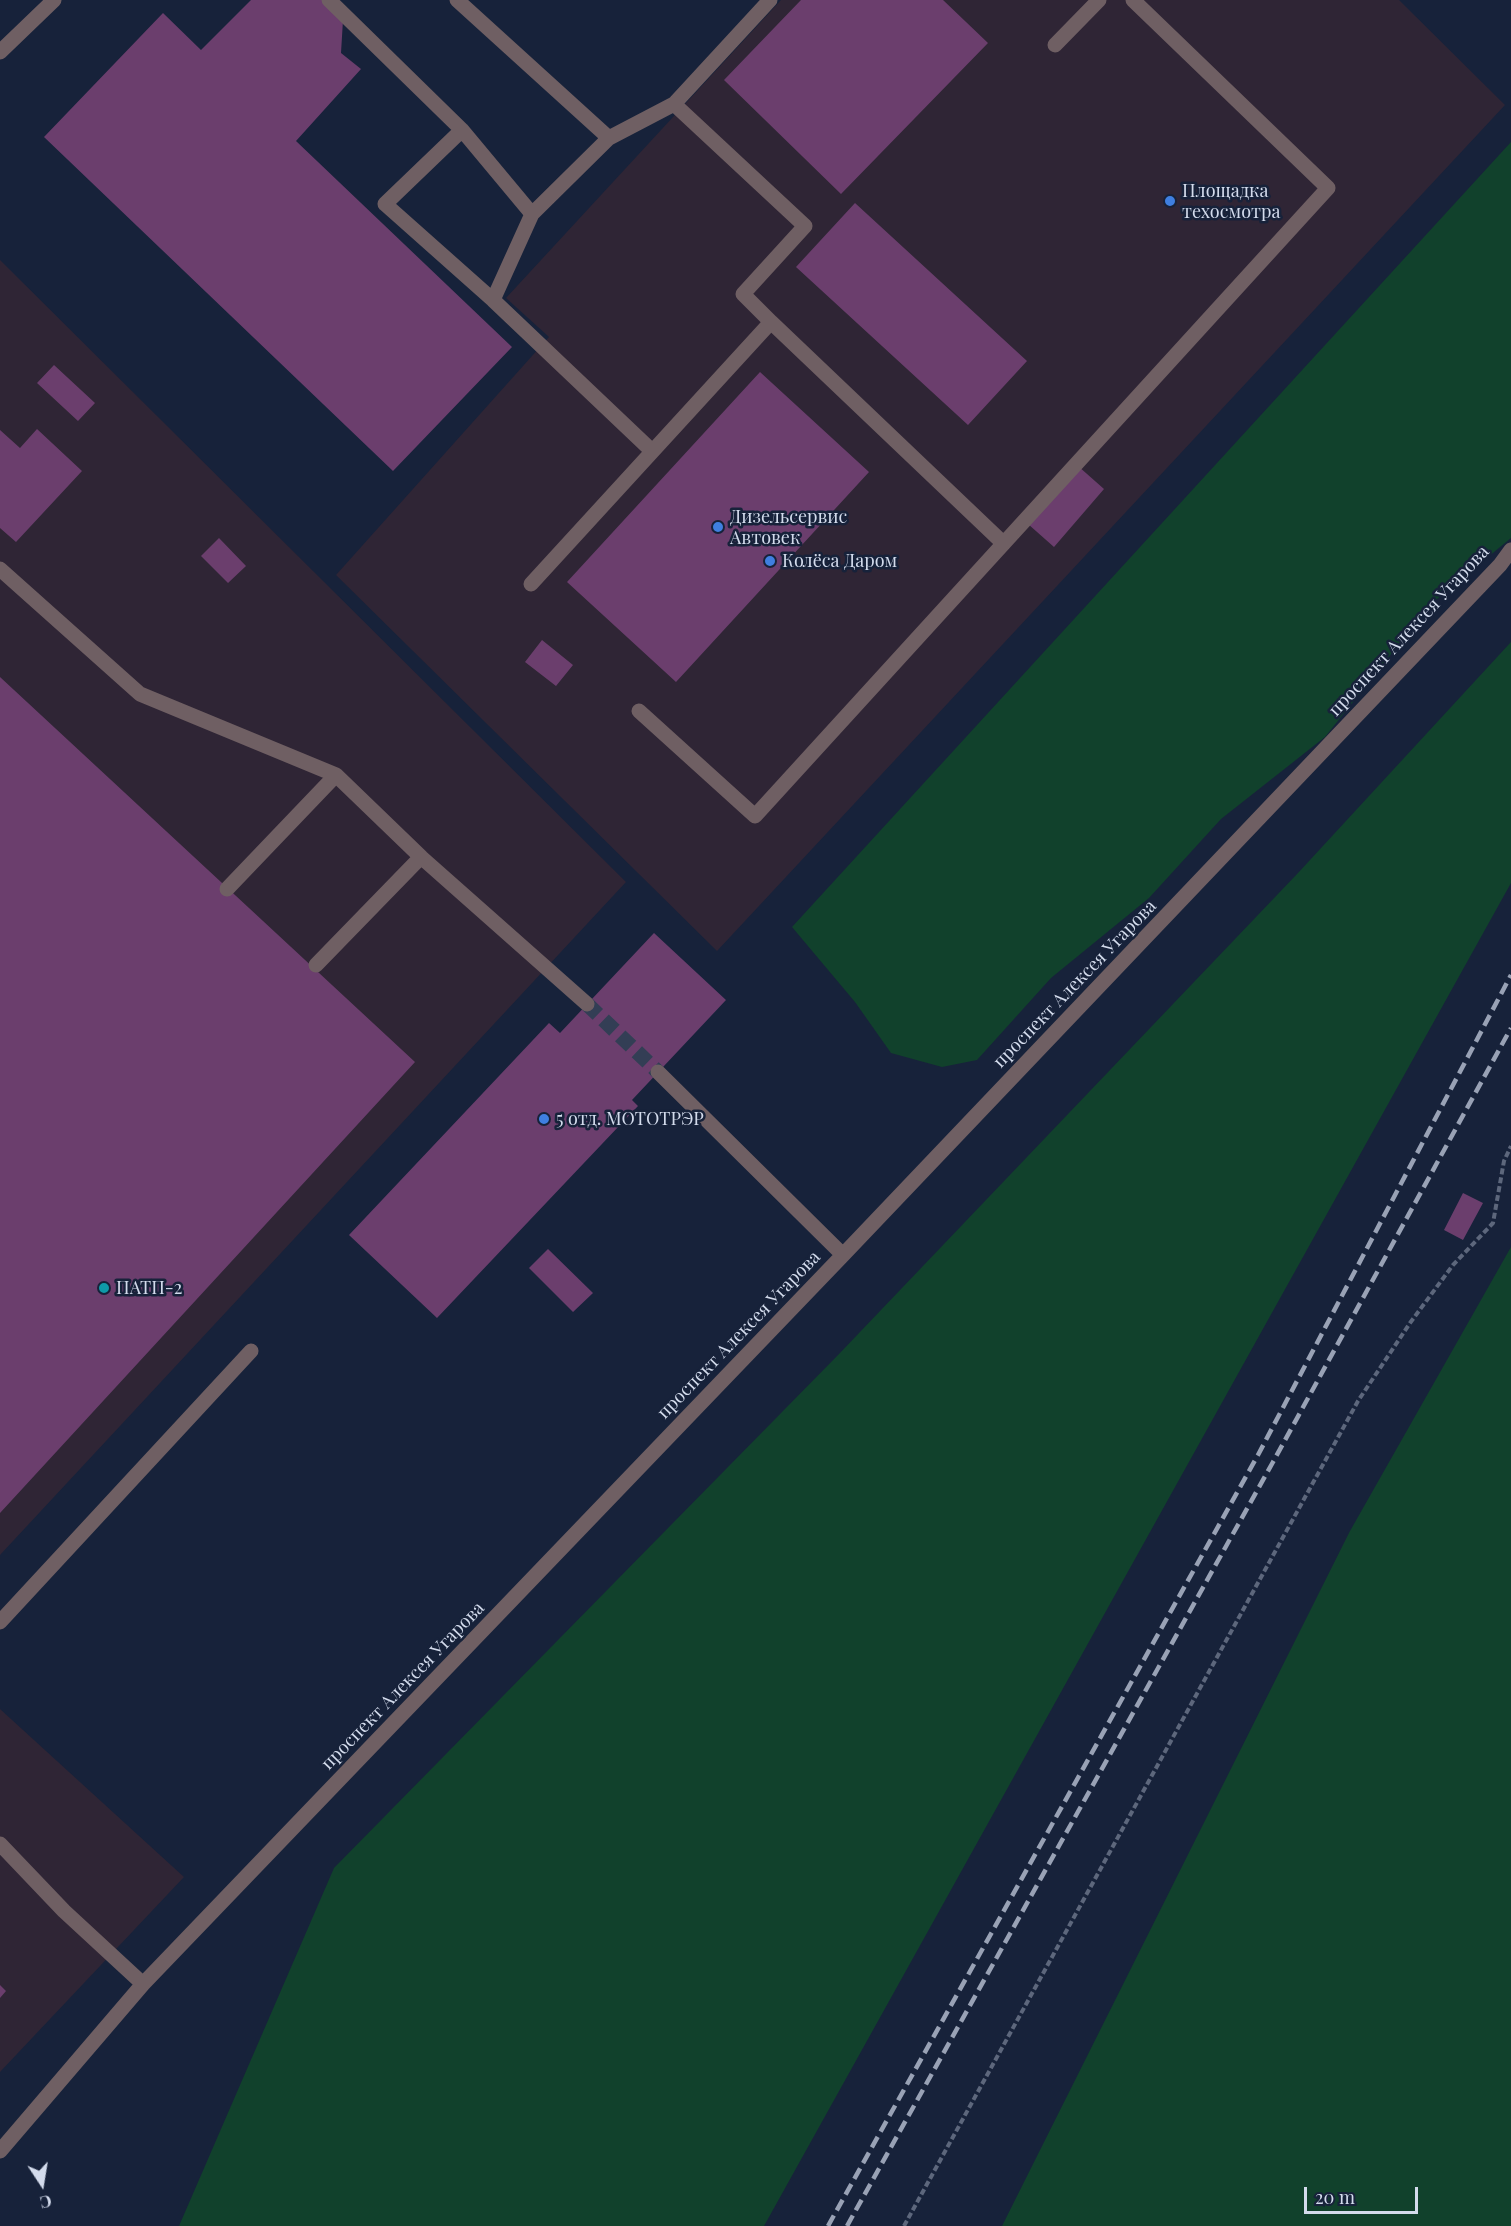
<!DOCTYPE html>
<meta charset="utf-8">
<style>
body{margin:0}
#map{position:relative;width:1511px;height:2226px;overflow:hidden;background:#17223a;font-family:"Playfair Display",serif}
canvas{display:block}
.north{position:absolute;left:12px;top:2154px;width:60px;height:60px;-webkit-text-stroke:4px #17223a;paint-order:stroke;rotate:168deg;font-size:16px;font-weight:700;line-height:24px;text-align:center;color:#d3dbec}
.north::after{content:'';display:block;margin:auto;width:21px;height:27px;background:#d3dbec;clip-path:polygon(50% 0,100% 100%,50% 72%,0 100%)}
.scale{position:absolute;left:1304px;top:2187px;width:114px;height:27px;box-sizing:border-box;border:3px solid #d3dbec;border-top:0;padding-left:8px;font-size:18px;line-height:21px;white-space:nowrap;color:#d3dbec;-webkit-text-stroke:4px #17223a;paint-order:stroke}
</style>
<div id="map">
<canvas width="1511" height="2226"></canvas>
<div class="north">С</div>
<div class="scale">20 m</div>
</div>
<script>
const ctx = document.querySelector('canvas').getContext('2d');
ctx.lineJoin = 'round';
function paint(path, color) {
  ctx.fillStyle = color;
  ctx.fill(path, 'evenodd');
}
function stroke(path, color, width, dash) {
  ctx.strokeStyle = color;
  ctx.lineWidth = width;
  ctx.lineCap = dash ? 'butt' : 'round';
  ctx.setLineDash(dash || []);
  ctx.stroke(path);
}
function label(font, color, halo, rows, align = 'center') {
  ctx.font = font + ' "Playfair Display",serif';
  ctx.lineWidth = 5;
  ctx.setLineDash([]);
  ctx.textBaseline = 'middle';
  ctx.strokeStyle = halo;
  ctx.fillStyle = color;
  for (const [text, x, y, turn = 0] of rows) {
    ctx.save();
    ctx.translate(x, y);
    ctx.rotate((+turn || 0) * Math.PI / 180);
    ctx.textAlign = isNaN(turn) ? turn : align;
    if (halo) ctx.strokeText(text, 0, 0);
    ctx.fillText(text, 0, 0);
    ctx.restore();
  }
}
paint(new Path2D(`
 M781,0H1399L1505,105L717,951L336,575L549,337L506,298Z
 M0,260L626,882L0,1555Z
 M0,1709L184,1877L0,2072Z`), '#2f2535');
paint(new Path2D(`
 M1511,142V538L1431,604L1325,737L1221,819L1149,898L1051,978L977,1060L942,1067L891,1053L855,1002L792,927Z
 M1511,642V883L764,2226H179L334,1868L839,1354L1298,873Z
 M1511,1247V2226H1002L1350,1531Z`), '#11412c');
paint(new Path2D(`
 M251,0H323L343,20L341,53L361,69L296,141L512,347L393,471L44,137L163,13L201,50Z
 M801,0H943L988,43L841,194L724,80Z
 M855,203L1027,361L968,425L796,267Z
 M54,365L95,403L78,421L37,383Z
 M760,372L869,472L676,682L567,582Z
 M37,429L82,471L16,542L0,528V430L20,448Z
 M1078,466L1104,489L1054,547L1028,524Z
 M219,538L246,566L228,583L201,556Z
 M542,640L573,665L556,686L525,662Z
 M0,677L415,1062L0,1513Z
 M654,933L726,1000L632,1100L638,1106L437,1318L349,1235L549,1023L560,1033Z
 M1463,1193L1483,1203L1463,1240L1444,1230Z
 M548,1249L593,1293L573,1312L529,1268Z
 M0,1985L6,1991L0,1998Z`), '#6b3e6d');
stroke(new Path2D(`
 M587,1004L658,1072`), '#333e55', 15, [15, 8]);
stroke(new Path2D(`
 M904,2226L1358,1401L1410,1323L1453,1265L1493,1223L1504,1161L1511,1146`), '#5d677c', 4, [6, 3]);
stroke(new Path2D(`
 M329,0L462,130L532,214
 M457,0L609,138
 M1055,45L1099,0
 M0,52L54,0
 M462,130L385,204L493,300L652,451
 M493,300L532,214L609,138L674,104L770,0
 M771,322L1003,543
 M0,569L140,694L336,775L421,857L587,1004
 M531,584L771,322L743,294L805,226L674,104
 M639,711L755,816L1328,188L1133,0
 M227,889L336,775
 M316,965L421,857
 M658,1072L843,1255
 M0,1622L251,1351
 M0,1844L64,1911L143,1984
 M0,2151L143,1984L843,1255L1500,565L1511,550`), '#6f5f63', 15);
stroke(new Path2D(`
 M828,2226L1258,1455L1511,975
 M847,2226L1273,1462L1511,1028`), '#99a2b5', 4.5, [12, 6]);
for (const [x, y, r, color] of [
 [1170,201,6,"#3f7fe0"],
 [718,527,6,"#3f7fe0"],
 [770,561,6,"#3f7fe0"],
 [544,1119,6,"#3f7fe0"],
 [104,1288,6,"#0f9aa8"]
]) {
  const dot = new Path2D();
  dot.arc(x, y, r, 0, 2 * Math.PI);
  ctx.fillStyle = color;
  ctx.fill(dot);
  stroke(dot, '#17223a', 2);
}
label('18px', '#d3dbec', '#17223a', [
 ["Площадка",1182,191],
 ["техосмотра",1182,212],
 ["Дизельсервис",730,517],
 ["Автовек",730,538],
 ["Колёса Даром",782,561],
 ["5 отд. МОТОТРЭР",556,1119],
 ["ПАТП-2",116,1288]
], 'left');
label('18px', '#d3dbec', '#17223a', [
 ["проспект Алексея Угарова",1409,631,-47],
 ["проспект Алексея Угарова",1075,984,-46],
 ["проспект Алексея Угарова",739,1335,-46],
 ["проспект Алексея Угарова",403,1686,-46]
]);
</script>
